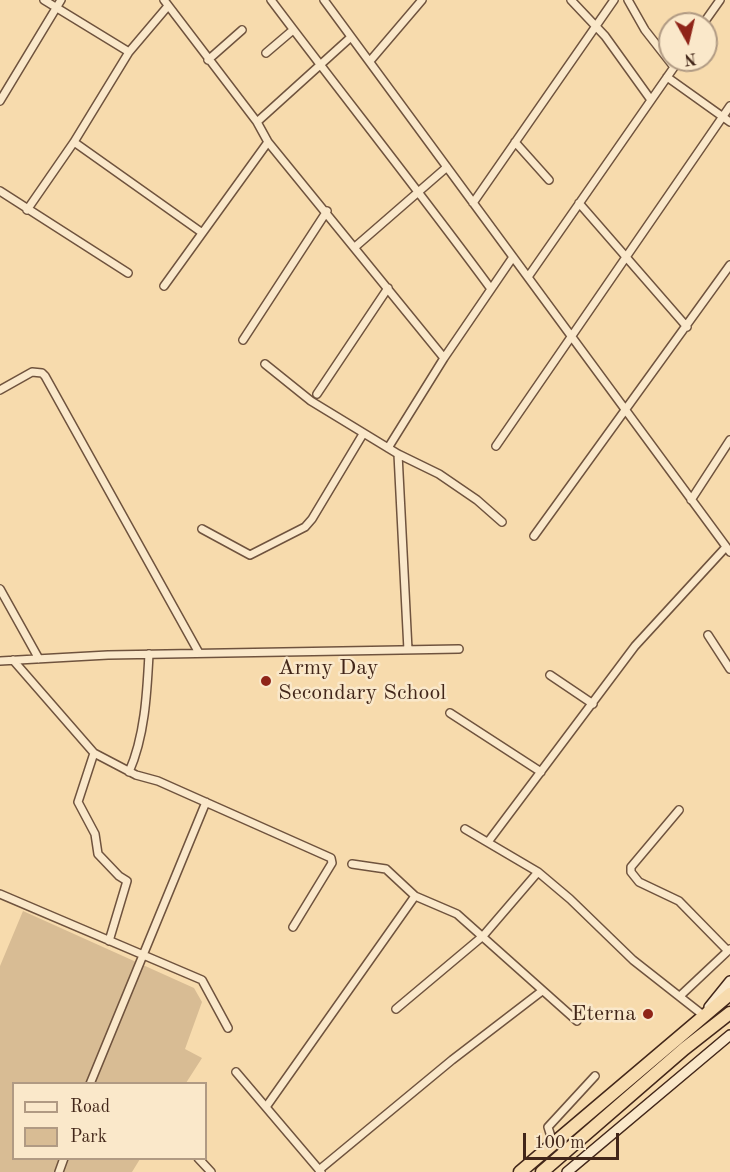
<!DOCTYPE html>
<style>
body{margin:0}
#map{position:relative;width:730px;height:1172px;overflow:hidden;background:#f7dbad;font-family:"Old Standard TT",serif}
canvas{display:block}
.legend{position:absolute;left:12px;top:1082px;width:195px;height:78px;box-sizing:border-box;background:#fae8ca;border:2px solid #b09a83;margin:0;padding:8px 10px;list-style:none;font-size:18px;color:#422619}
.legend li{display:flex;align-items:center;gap:12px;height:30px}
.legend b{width:30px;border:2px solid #b09a83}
.north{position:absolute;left:658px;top:12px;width:60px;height:60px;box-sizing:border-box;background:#fae8ca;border:2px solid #b09a83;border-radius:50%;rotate:172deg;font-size:16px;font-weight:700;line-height:24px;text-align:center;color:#422619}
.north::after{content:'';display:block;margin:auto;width:21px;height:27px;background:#8f2418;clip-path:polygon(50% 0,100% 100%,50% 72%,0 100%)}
.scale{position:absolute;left:523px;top:1133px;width:96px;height:27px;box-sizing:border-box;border:3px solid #422619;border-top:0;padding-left:8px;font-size:18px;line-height:21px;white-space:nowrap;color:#422619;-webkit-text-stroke:4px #fae8ca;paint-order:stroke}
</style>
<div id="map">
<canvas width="730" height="1172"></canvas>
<ul class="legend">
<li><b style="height:8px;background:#fae8ca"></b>Road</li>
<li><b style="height:16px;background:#d8bc94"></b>Park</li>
</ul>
<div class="north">N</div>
<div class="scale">100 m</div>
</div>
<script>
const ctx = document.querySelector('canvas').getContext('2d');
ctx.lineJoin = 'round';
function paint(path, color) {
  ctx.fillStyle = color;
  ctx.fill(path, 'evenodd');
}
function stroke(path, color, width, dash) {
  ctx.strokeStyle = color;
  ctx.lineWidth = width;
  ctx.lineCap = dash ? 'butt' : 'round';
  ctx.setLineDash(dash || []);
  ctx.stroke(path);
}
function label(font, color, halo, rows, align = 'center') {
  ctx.font = font + ' "Old Standard TT",serif';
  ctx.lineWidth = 5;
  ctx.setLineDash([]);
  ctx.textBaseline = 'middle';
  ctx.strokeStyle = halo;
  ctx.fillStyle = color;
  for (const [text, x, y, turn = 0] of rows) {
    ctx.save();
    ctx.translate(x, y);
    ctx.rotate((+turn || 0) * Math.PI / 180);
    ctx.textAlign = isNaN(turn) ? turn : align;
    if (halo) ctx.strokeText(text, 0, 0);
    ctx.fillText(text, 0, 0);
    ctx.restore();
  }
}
paint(new Path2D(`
 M23,911L194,988L202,1002L185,1049L202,1058L186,1083L14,1084V1158L140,1159L132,1172H0V966Z`), '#d8bc94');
const street = new Path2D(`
 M44,0L129,52
 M164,0L257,122L268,142L444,358L513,257
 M271,0C344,97 419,191 491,289
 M324,0L730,552
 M571,0L605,36L651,100
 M628,0L645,30L674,67
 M703,24L720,0
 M266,53L293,30
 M208,60L242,30
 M370,61L422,0
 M667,77L730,122
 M0,101L61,0
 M257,122L351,37
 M74,142L201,232
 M515,142L549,180
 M0,191L128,273
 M473,203L614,0
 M579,203L687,327
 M27,210L74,142L129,52L168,6
 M355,247L447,167
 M528,277L679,60
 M164,286L268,142
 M243,340L327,211
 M265,364L311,401L398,454L439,474L477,500L502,522
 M0,390L32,372L42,373L45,376L199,653
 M317,394L388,288
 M496,446L730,106
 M388,448L444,358
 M398,454L408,650
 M691,500L730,440
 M202,529L250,555L305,527L312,519L363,434
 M534,536L730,265
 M0,589L39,659
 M708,635L730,669
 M13,660L94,753L136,775L158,781L331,858L332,863L293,927
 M0,661L108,655L459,649
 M550,675L593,704
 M450,713L541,772
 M94,753L78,802L95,834L98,854L119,876L127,881L109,941
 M129,772C145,736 147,692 149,654
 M679,810L631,867V872L639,882L679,901L728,951
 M465,829L538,872L570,899L633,960L703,1015
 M488,842L635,646L726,547
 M352,864L386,869L415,896L457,914L577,1021
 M0,894L202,980L228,1028
 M680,996L730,949
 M396,1009L483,936L538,872
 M236,1072L321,1172
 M90,1084L206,802
 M266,1107L415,896
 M553,1143L548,1127L595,1076
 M198,1158L211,1172
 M319,1170L452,1060L542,991
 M59,1172L64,1158`);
const secondary = new Path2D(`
 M709,1007L730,981
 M567,1172L730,1035`);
const highway = new Path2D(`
 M520,1172L730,994
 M542,1172L684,1049L730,1013`);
stroke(street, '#6f533e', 10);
stroke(secondary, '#422619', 12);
stroke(highway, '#422619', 15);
stroke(street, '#fae8ca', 7);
stroke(secondary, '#fae8ca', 9);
stroke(highway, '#f7dbad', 12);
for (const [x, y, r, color] of [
 [266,681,6,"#8f2418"],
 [648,1014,6,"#8f2418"]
]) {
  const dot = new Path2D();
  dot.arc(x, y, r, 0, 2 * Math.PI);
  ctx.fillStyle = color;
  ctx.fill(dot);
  stroke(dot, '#fae8ca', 2);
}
label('22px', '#422619', '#fae8ca', [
 ["Army Day",278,668],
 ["Secondary School",278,693],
 ["Eterna",636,1014,"right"]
], 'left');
</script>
